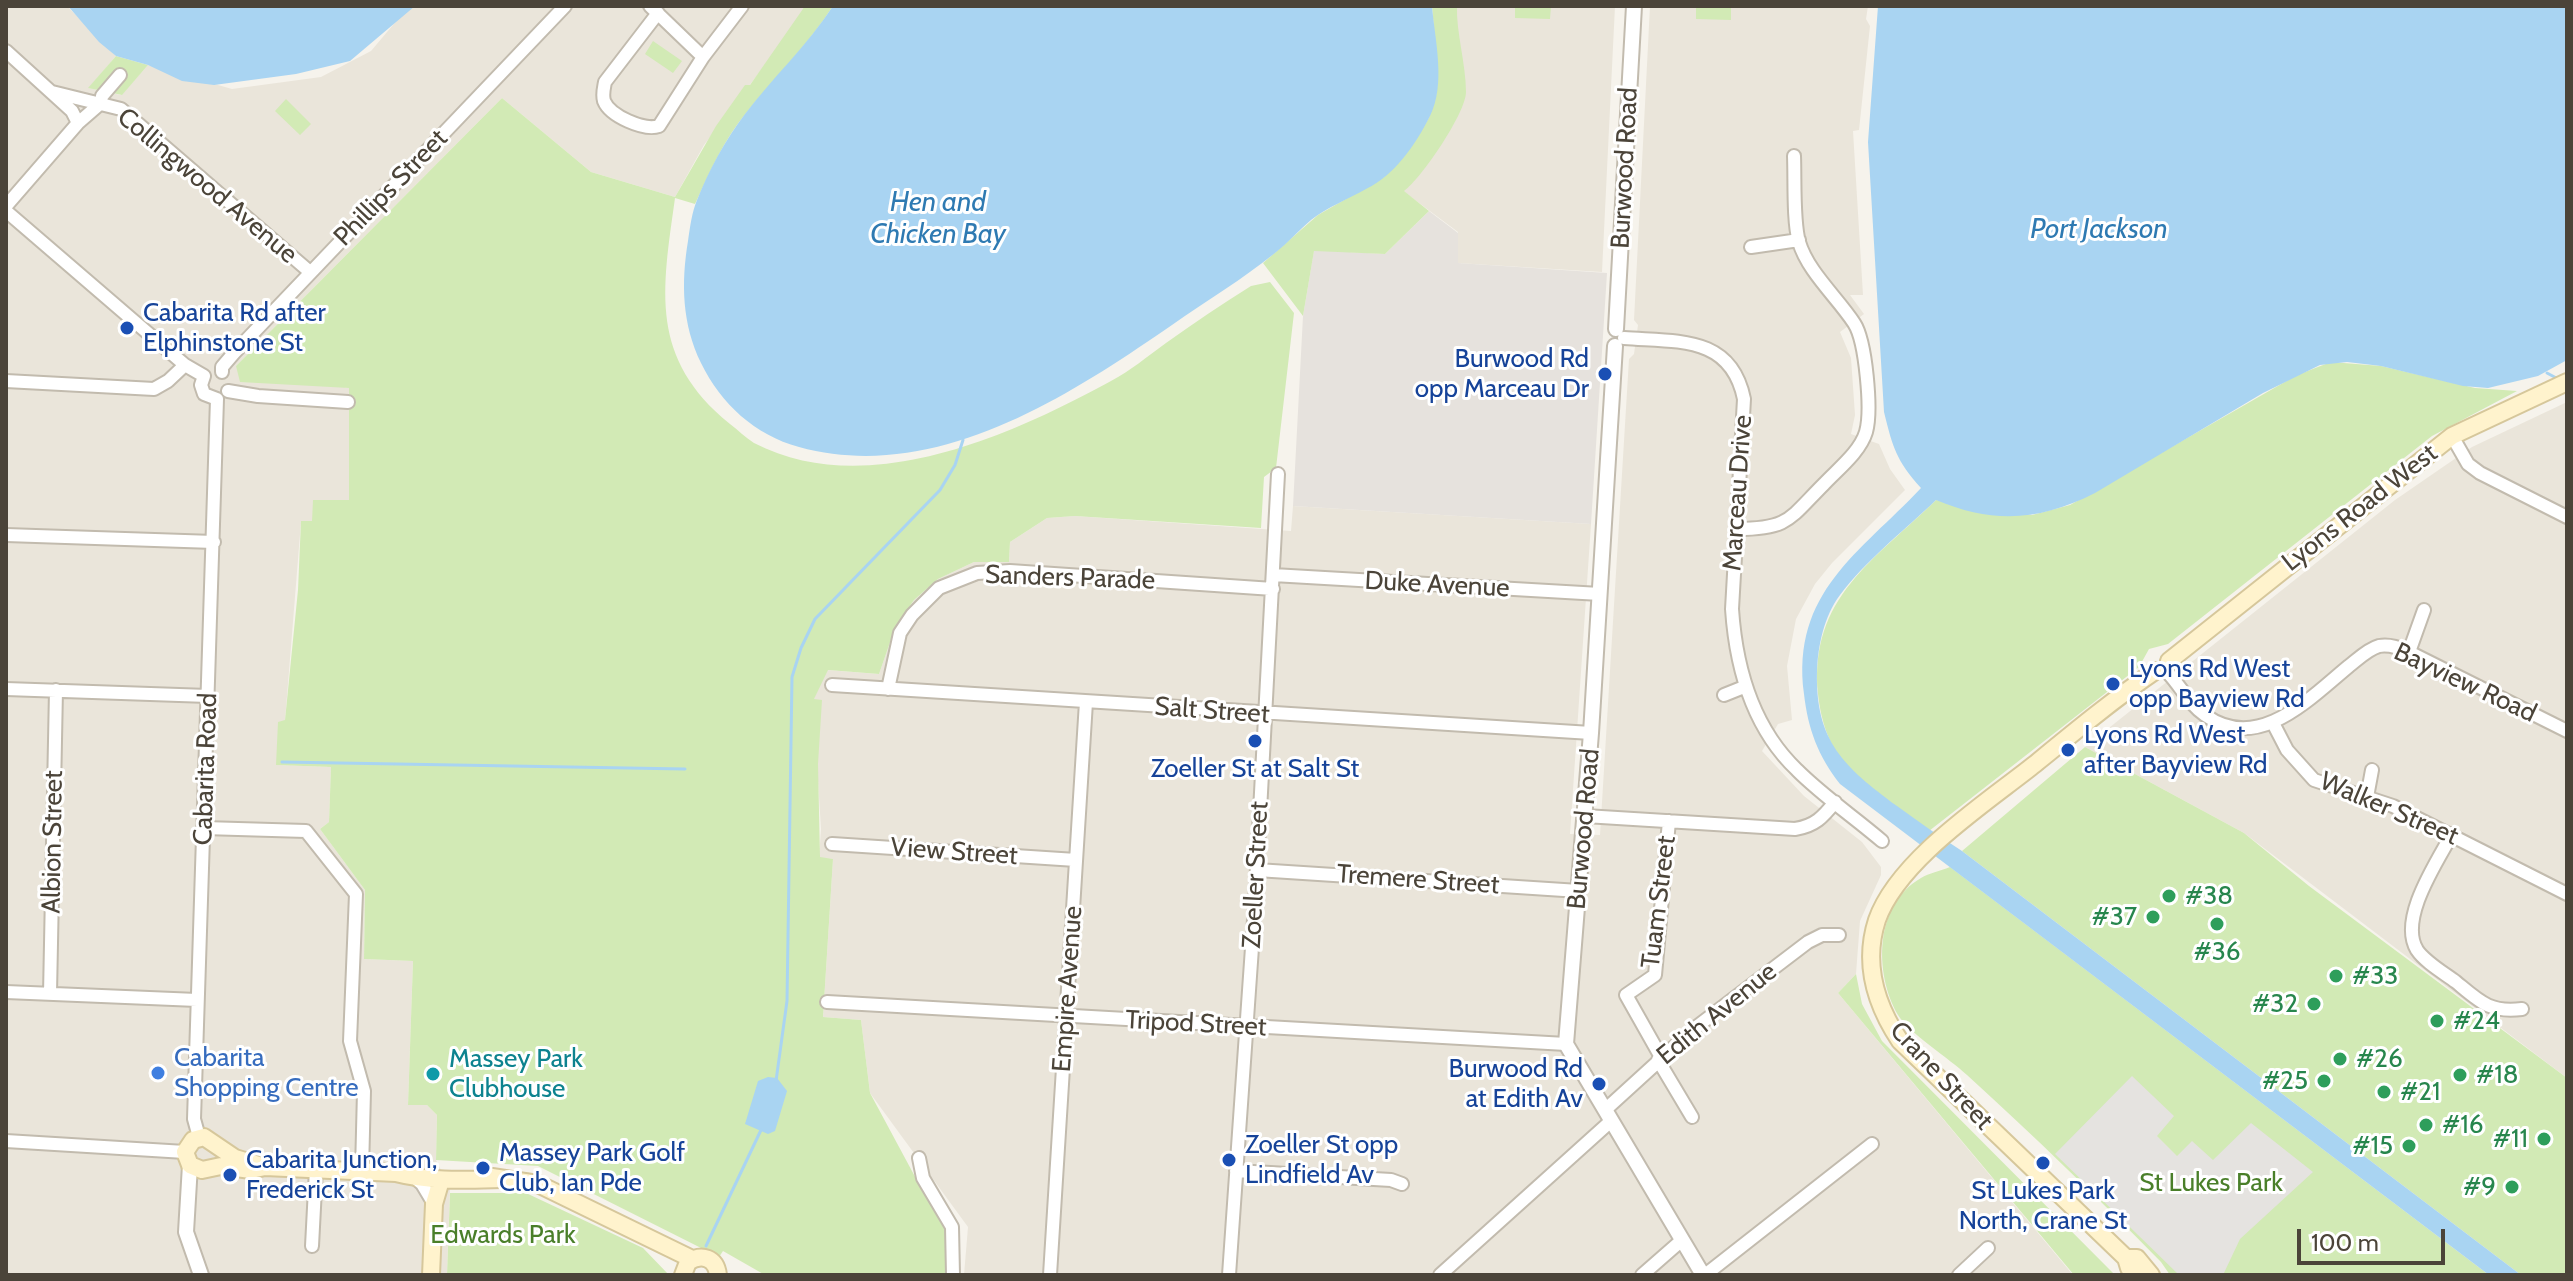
<!DOCTYPE html>
<style>
body{margin:0}
#map{position:relative;width:2573px;height:1281px;overflow:hidden;background:#f6f3ec;font-family:Cabin,sans-serif}
canvas{display:block}
.frame{position:absolute;inset:0;border:8px solid #4b4439;pointer-events:none}
.scale{position:absolute;left:2297px;top:1229px;width:148px;height:36px;box-sizing:border-box;border:4px solid #4b4439;border-top:0;padding-left:10px;font-size:24px;line-height:28px;white-space:nowrap;color:#4b4439;-webkit-text-stroke:6px #fff;paint-order:stroke}
</style>
<div id="map">
<canvas width="2573" height="1281"></canvas>
<div class="frame"></div>
<div class="scale">100 m</div>
</div>
<script>
const ctx = document.querySelector('canvas').getContext('2d');
ctx.lineJoin = 'round';
function paint(path, color) {
  ctx.fillStyle = color;
  ctx.fill(path, 'evenodd');
}
function stroke(path, color, width, dash) {
  ctx.strokeStyle = color;
  ctx.lineWidth = width;
  ctx.lineCap = dash ? 'butt' : 'round';
  ctx.setLineDash(dash || []);
  ctx.stroke(path);
}
function label(font, color, halo, rows, align = 'center') {
  ctx.font = font + ' Cabin,sans-serif';
  ctx.lineWidth = 6;
  ctx.setLineDash([]);
  ctx.textBaseline = 'middle';
  ctx.strokeStyle = halo;
  ctx.fillStyle = color;
  for (const [text, x, y, turn = 0] of rows) {
    ctx.save();
    ctx.translate(x, y);
    ctx.rotate((+turn || 0) * Math.PI / 180);
    ctx.textAlign = isNaN(turn) ? turn : align;
    if (halo) ctx.strokeText(text, 0, 0);
    ctx.fillText(text, 0, 0);
    ctx.restore();
  }
}
paint(new Path2D(`
 M6,6H67L116,56L89,88L121,95L148,65L232,89L321,77L371,51L409,6H810L704,145L675,197L591,172L502,98L236,366L349,388V500L312,522H301L285,721L277,765L331,767L329,822L320,829L365,890L364,959L413,961L408,1104L427,1105L437,1115L436,1160L450,1188L447,1275H6Z
 M1456,6H1615L1602,272L1457,263L1458,232L1403,191L1456,17Z
 M1650,6H1868L1866,19L1870,26L1859,130L1853,131L1863,295H1850L1864,314L1840,332L1851,358L1855,415L1851,434L1879,444L1890,469L1905,490L1832,563L1815,584L1796,619L1787,666L1792,720L1778,724L1762,751L1804,796L1862,842L1881,867V875L1860,921L1856,974L1838,993L2073,1275H964L968,1227L870,1093L861,1020L823,1017L833,859L819,858L821,829L813,700L827,670L879,674L895,628L914,600L938,579L974,562H1009L1010,542L1047,518L1075,516L1291,531L1293,506L1591,524L1570,834L1600,835L1629,359L1634,354L1638,325L1634,320Z
 M2567,402V1078L2244,833L2085,747L2395,500L2472,447Z`), '#eae5da');
paint(new Path2D(`
 M1429,211L1458,233V263L1607,273L1591,524L1293,506L1303,316L1314,250L1385,254Z`), '#e6e2dd');
paint(new Path2D(`
 M805,6H833C808,45 776,76 747,112C724,139 710,172 695,204L675,198C662,291 649,358 730,424C738,430 746,438 754,443C866,501 1010,436 1111,381C1130,371 1148,356 1166,343C1194,323 1222,304 1251,286L1270,282L1294,313L1276,468L1264,477L1261,528L1075,516L1047,518L1010,542L1009,562H974L938,579L914,600L895,628L879,674L828,670L814,699L822,700L818,764L820,857L833,859L823,1017L861,1020L870,1093L927,1199L949,1234L946,1275H765L723,1251L719,1257L538,1166L436,1160L437,1115L427,1105H408L413,961L364,959L365,890L320,829L329,822L331,767L276,765L278,722L285,720L298,590L301,521H312L313,500H349V388L240,382L236,366L502,98L591,172L675,197L716,126L745,85H750Z
 M1432,6H1457C1456,32 1466,64 1466,92C1466,113 1421,179 1404,191L1429,211L1385,254L1314,251L1303,316L1263,263L1318,215L1384,177L1412,145L1429,118L1436,96L1438,78Z
 M1515,6H1551L1550,19L1515,18Z
 M1696,6H1731V20L1696,19Z
 M653,41L682,61L673,73L645,54Z
 M116,56L148,65L122,95L88,88Z
 M286,99L311,124L300,135L275,111Z
 M2331,362L2381,366L2475,388L2517,391L2432,436L2168,644L2149,649L2139,667L1929,831C1903,809 1871,792 1848,767C1829,747 1821,721 1818,694C1809,597 1875,560 1936,500L2032,515L2070,505L2297,375Z
 M2085,747L2244,833L2309,886L2567,1078V1275H2521L1962,851Z
 M1950,867L2489,1275H2170L2161,1262C2098,1198 2034,1136 1967,1075C1950,1059 1909,1033 1898,1015C1874,973 1874,905 1921,878C1929,873 1940,871 1950,867Z
 M1856,974L1862,1004L1882,1041L2115,1275H2074L1838,993Z
 M450,1193H526L643,1248L669,1275H447Z`), '#d2eab5');
paint(new Path2D(`
 M2132,1076L2174,1116L2157,1136L2177,1156L2192,1141L2213,1160L2251,1123L2313,1172L2240,1239L2223,1275H2179L2055,1154Z`), '#e5e3e0');
paint(new Path2D(`
 M68,6H415L350,61L296,74L214,85L182,81L148,65L116,56L99,42Z
 M833,6H1432C1435,41 1446,84 1430,116C1416,144 1395,175 1366,189C1348,199 1328,207 1311,220C1299,230 1288,243 1275,253C1243,279 1206,301 1172,325C1066,398 934,484 799,447C755,435 721,404 701,363C682,324 681,283 688,241C690,227 692,212 697,200C709,170 725,140 745,114C773,77 807,46 833,6Z
 M1878,6H2567V360L2538,376L2488,388L2463,386L2381,366L2347,362L2320,365L2263,393L2095,493C2040,521 1993,524 1936,500C1905,530 1865,561 1840,595C1824,616 1818,646 1817,671C1815,741 1844,767 1897,806C1919,822 1940,837 1962,851L2521,1275H2489L1840,784C1818,756 1808,729 1804,694C1791,592 1860,553 1921,488C1896,460 1893,448 1884,412L1868,142Z
 M768,1077L777,1078L787,1091L775,1131L768,1134L745,1124L758,1081Z`), '#a9d4f2');
stroke(new Path2D(`
 M2547,373L2560,380
 M282,762L685,769
 M776,1081L787,1001L792,677L801,648L815,619L940,490L955,465L963,440
 M706,1246L761,1130`), '#a9d4f2', 3);
const minor = new Path2D(`
 M650,6L703,57
 M658,13L605,82C604,88 602,94 604,101C610,116 644,131 659,126L703,57L742,6
 M6,51L72,111L78,123
 M52,92L121,109L310,272
 M6,206L78,123L101,103L102,96L120,75
 M6,211L185,365L204,376
 M1751,247L1799,240
 M1624,338C1677,342 1731,335 1744,399L1732,609C1736,668 1752,727 1797,770C1823,796 1854,817 1882,841
 M222,372V367L234,353L565,6
 M204,376L201,385L204,394L217,399
 M6,381L154,389L168,381L185,365
 M228,391L258,396L348,402
 M2452,436L2468,464L2480,473L2567,517
 M1737,529C1789,529 1789,519 1824,484C1838,469 1860,452 1866,432C1872,411 1866,341 1854,323C1837,297 1808,272 1799,242C1793,221 1795,180 1794,156
 M6,535L214,542
 M1273,575L1600,594
 M2409,652L2424,610
 M2169,674C2181,687 2190,705 2205,715C2258,754 2310,698 2349,666C2358,659 2368,649 2379,646C2390,644 2400,648 2409,652L2567,731
 M832,685L1591,733
 M6,689L208,696
 M888,689L900,633L912,615L939,588L977,573L1010,571L1273,589
 M1724,695L1744,687
 M2273,723L2287,750L2314,780L2393,806L2567,894
 M2367,797L2372,770
 M1585,816L1795,829C1815,826 1823,817 1835,802
 M204,828L306,831L356,894L350,1041L364,1091L362,1171
 M2452,834C2437,862 2398,919 2417,950C2425,962 2444,973 2456,982C2480,1002 2490,1013 2522,1009
 M832,844L1076,860
 M1257,870L1579,891
 M6,992L197,1000
 M50,994L56,690
 M827,1002L1566,1044
 M1661,1057L1626,995L1655,975L1669,821
 M1658,1060L1692,1117
 M1605,1110L1695,1028L1808,942L1822,935H1839
 M199,1137L194,1119L217,399
 M6,1141L185,1152
 M919,1158L923,1178L952,1227L953,1275
 M1236,1171L1391,1180L1402,1184
 M415,1178L422,1184L434,1204
 M312,1246L316,1169
 M1050,1275L1086,702
 M1229,1275L1255,905L1278,474
 M1440,1275L1611,1121
 M1642,1275L1682,1240
 M1705,1275L1872,1144
 M1959,1275L1988,1248`);
const tertiary = new Path2D(`
 M1616,329L1634,6
 M1615,346L1591,733L1566,1044L1703,1275
 M190,1165L186,1232L201,1275`);
const secondary = new Path2D(`
 M2169,661L2452,436L2567,382
 M265,1167L251,1170L221,1166L202,1170L190,1165L185,1152L193,1140L204,1137L235,1158L265,1167L396,1173C431,1182 466,1180 502,1179
 M492,1177L538,1184L692,1259
 M2126,1258H2137L2151,1275
 M431,1275L434,1204L441,1180
 M683,1275L688,1262C702,1253 716,1258 718,1275
 M2135,1275L2129,1268L2126,1258L1900,1041C1876,1005 1863,963 1877,920C1898,860 1986,803 2035,764C2074,732 2114,699 2155,671`);
stroke(minor, '#c2bbae', 16);
stroke(tertiary, '#c2bbae', 18);
stroke(secondary, '#d6c79b', 20);
stroke(minor, '#fff', 12);
stroke(tertiary, '#fff', 14);
stroke(secondary, '#fff3cd', 16);
for (const [x, y, r, color] of [
 [127,328,8,"#1a4fb4"],
 [1605,374,8,"#1a4fb4"],
 [2113,684,8,"#1a4fb4"],
 [1255,741,8,"#1a4fb4"],
 [2068,750,8,"#1a4fb4"],
 [2169,896,8,"#2e9e5b"],
 [2153,917,8,"#2e9e5b"],
 [2217,924,8,"#2e9e5b"],
 [2336,976,8,"#2e9e5b"],
 [2314,1004,8,"#2e9e5b"],
 [2437,1021,8,"#2e9e5b"],
 [2340,1059,8,"#2e9e5b"],
 [158,1073,8,"#3f7fe0"],
 [433,1074,8,"#0f9aa8"],
 [2460,1075,8,"#2e9e5b"],
 [2324,1081,8,"#2e9e5b"],
 [1599,1084,8,"#1a4fb4"],
 [2384,1092,8,"#2e9e5b"],
 [2426,1125,8,"#2e9e5b"],
 [2544,1139,8,"#2e9e5b"],
 [2409,1146,8,"#2e9e5b"],
 [1229,1160,8,"#1a4fb4"],
 [2043,1163,8,"#1a4fb4"],
 [483,1168,8,"#1a4fb4"],
 [230,1175,8,"#1a4fb4"],
 [2512,1187,8,"#2e9e5b"]
]) {
  const dot = new Path2D();
  dot.arc(x, y, r, 0, 2 * Math.PI);
  ctx.fillStyle = color;
  ctx.fill(dot);
  stroke(dot, '#fff', 3);
}
label('26px', '#4b4439', '#fff', [
 ["Burwood Road",1625,168,-87],
 ["Collingwood Avenue",207,186,40],
 ["Phillips Street",391,188,-46],
 ["Marceau Drive",1738,493,-86],
 ["Lyons Road West",2360,508,-38],
 ["Sanders Parade",1070,578,2],
 ["Duke Avenue",1437,585,3],
 ["Bayview Road",2465,683,25],
 ["Salt Street",1212,711,4],
 ["Cabarita Road",206,769,-88],
 ["Walker Street",2389,809,23],
 ["Burwood Road",1584,829,-85],
 ["Albion Street",53,842,-89],
 ["View Street",954,852,4],
 ["Zoeller Street",1256,875,-87],
 ["Tremere Street",1418,880,4],
 ["Tuam Street",1659,902,-83],
 ["Empire Avenue",1068,989,-86],
 ["Edith Avenue",1717,1014,-39],
 ["Tripod Street",1196,1024,3],
 ["Crane Street",1941,1076,47]
]);
label('26px', '#164399', '#fff', [
 ["Cabarita Rd after",143,313],
 ["Elphinstone St",143,343],
 ["Burwood Rd",1589,359,"right"],
 ["opp Marceau Dr",1589,389,"right"],
 ["Lyons Rd West",2129,669],
 ["opp Bayview Rd",2129,699],
 ["Lyons Rd West",2084,735],
 ["after Bayview Rd",2084,765],
 ["Zoeller St at Salt St",1255,769,"center"],
 ["Burwood Rd",1583,1069,"right"],
 ["at Edith Av",1583,1099,"right"],
 ["Zoeller St opp",1245,1145],
 ["Lindfield Av",1245,1175],
 ["Massey Park Golf",499,1153],
 ["Club, Ian Pde",499,1183],
 ["Cabarita Junction,",246,1160],
 ["Frederick St",246,1190],
 ["St Lukes Park",2043,1191,"center"],
 ["North, Crane St",2043,1221,"center"]
], 'left');
label('26px', '#27864d', '#fff', [
 ["#38",2185,896],
 ["#37",2137,917,"right"],
 ["#36",2217,952,"center"],
 ["#33",2352,976],
 ["#32",2298,1004,"right"],
 ["#24",2453,1021],
 ["#26",2356,1059],
 ["#18",2476,1075],
 ["#25",2308,1081,"right"],
 ["#21",2400,1092],
 ["#16",2442,1125],
 ["#11",2528,1139,"right"],
 ["#15",2393,1146,"right"],
 ["#9",2496,1187,"right"]
], 'left');
label('26px', '#366cbe', '#fff', [
 ["Cabarita",174,1058],
 ["Shopping Centre",174,1088]
], 'left');
label('26px', '#0d838f', '#fff', [
 ["Massey Park",449,1059],
 ["Clubhouse",449,1089]
], 'left');
label('26px', '#4a7f2a', '#fff', [
 ["St Lukes Park",2211,1183],
 ["Edwards Park",503,1235]
]);
label('italic 28px', '#2e7ab2', '#fff', [
 ["Hen and",938,203],
 ["Chicken Bay",938,235],
 ["Port Jackson",2099,230]
]);
</script>
